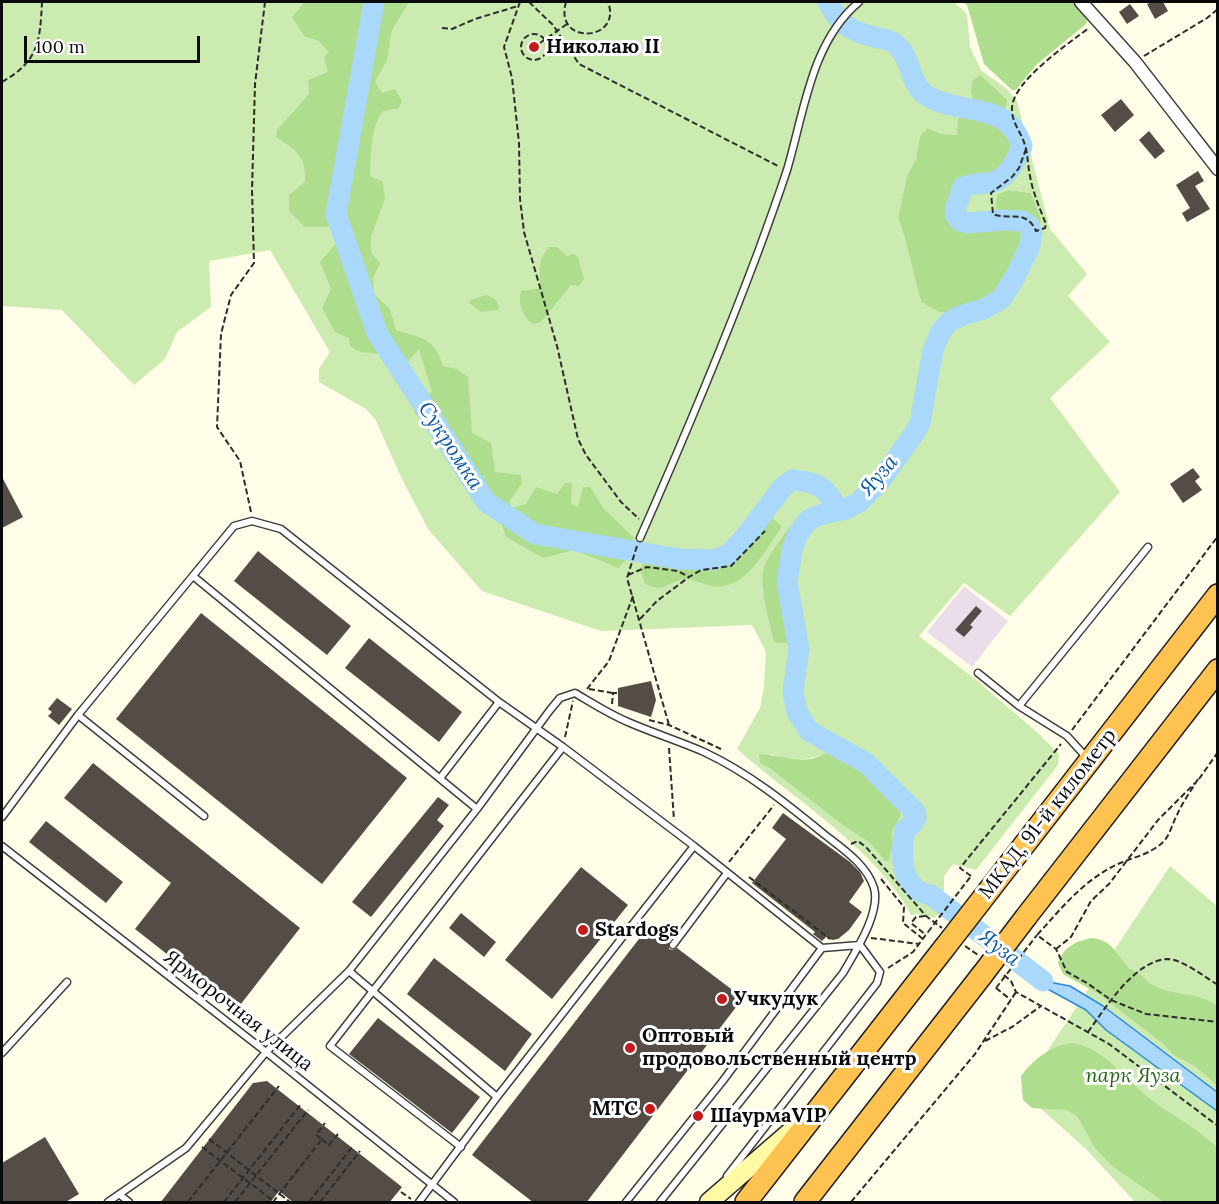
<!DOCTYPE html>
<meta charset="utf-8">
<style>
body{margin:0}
#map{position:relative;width:1219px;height:1204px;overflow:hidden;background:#fffce8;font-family:Lora,serif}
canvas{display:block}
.frame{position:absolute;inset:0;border:3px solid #0b0b0b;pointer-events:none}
.scale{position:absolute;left:24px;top:36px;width:176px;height:27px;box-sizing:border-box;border:3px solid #0b0b0b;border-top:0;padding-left:8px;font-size:18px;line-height:21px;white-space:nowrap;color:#0b0b0b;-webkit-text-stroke:4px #fff;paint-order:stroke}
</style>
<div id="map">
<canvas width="1219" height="1204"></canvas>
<div class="frame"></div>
<div class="scale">100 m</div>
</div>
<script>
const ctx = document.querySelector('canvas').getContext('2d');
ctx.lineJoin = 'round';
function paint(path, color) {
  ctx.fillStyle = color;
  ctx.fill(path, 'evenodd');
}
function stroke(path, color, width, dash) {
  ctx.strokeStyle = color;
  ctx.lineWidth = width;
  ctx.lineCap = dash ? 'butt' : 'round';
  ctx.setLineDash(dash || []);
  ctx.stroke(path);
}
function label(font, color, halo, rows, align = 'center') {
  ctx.font = font + ' Lora,serif';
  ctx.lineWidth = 6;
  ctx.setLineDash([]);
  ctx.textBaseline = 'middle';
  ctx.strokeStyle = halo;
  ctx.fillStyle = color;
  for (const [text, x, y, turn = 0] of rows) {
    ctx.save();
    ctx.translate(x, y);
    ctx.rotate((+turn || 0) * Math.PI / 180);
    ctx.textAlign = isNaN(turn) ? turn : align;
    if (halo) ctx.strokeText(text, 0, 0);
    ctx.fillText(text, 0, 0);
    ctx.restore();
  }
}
paint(new Path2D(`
 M964,586L1008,621L972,667L927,632Z`), '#eadeeb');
paint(new Path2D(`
 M2,2H954L967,14L970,47L981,70L1006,88L1017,101L1050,229L1087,274L1068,296L1110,342L1050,398L1120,492L1010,616L964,583L919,636L975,679L1039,734L1059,754L1058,765L976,870L953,864L944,876V892L951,898L935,918L919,914L911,915C879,851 791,797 737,749L760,708L764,686L766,652L752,625L601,631L482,591L428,529L402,479L375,419L366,409L319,382V369L330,352L270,250L209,261L211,307L177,332L165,359L134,385L62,310L2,306ZM968,115L998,125L996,175L963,181C954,196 947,206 953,223L966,229L1004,224L1027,232L1012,271L998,294L921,302L904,235L898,218L907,176L916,159L920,136L927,128L942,134L957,135L959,122ZM1009,190L1031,193L1041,218L1037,225L1026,215L1008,211L998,194ZM771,754L794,761L821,756L892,831L893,844L885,861L870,843L845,827L768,767Z
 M1170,866L1217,906V1202H1135L1086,1149L1021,1091Z`), '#ccebb0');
paint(new Path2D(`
 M305,2H409L392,30L387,60L375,82L382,93L395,89L402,101L399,108L383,111C370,128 371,155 370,176L383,182L385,199L371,236V252L380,263L373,278L374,294L390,309L396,330C423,339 434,337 443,366L457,369L468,377L472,433L491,443L495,472L521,475L522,483L509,502L512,508L526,504L536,487L557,494L565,483H572L571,504L578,507L583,487H590L604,509L634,538L627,558L619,568L574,550L543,558L506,537L499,516L473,501L469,495L477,475L471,462L450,452L454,432L424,424L414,412L420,399L432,392L419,349L404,366C394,364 390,357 382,355C367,350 365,357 350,346L349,338L335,332L322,308L331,289L320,262L343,235L334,227H305L289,211V195L305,182C307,157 296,150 276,137L277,130L309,94L308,80L328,72L324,57L329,52L319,41L304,36L292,17Z
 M962,2H1075L1088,18L1086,24L1036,65L1016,90H1012L984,64L967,5Z
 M980,75L1007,100L1004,116L973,101L971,91L973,80Z
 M968,115C989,123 1005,127 1018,146L1009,162L996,175L963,182C954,195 947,206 953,223C957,225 962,229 966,229C990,233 1000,217 1027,232L1012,271L998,294L956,312H939L921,302L904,235L898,218L907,176L916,159L920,136L927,128L942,134L957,135L958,119Z
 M1009,190L1031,193L1041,218L1040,224L1037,225C1025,214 1014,209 999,213C994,208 996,201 998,194Z
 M549,247H557L567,256L574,254L578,257L584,279L579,286L571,285L541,322L533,324C523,317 517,302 521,291L541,288C538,273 538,259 549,247Z
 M486,295L495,299L499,306L498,310L481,312L469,303L471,300Z
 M770,515L782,527C764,550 747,591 712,586C701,584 691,577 680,580C663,584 667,593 645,584L640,569L646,559C670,564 707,574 729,561C742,553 760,527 770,515Z
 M789,527L796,530L782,566V596L793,644L774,642C770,624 758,583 764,567C768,555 782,539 789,527Z
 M829,751L861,767L898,804L901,815L892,831L893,844L889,861H885L870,843L845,827L768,767L760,763L759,754C786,755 804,768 829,751Z
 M1091,938C1114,940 1114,953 1129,968C1132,971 1137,972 1141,975C1145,978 1147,982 1151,984C1172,997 1198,991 1217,1006V1085L1195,1066L1174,1055L1161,1042L1099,994L1063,974L1058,963C1064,947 1074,942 1091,938Z
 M1073,1043C1104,1048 1126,1080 1150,1099C1172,1116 1197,1128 1217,1147V1202H1164L1111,1165L1095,1148L1077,1116L1067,1110L1032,1108L1023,1100L1021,1076C1034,1059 1051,1045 1073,1043Z`), '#aedd8e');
const water = new Path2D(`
 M1025,958L1030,966L1039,970L1049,982L1070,986L1103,1006L1217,1092V1111L1106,1030L1086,1010L1033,981L1028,974L1017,966Z`);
paint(water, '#a9d8fa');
stroke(water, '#2c89d6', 1.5);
stroke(new Path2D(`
 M374,2L336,214L377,333L486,502L535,534L679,559L713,560L729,554L744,538L783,487L792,480C817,482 826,486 838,510
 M828,2C840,26 852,32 878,38C884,39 891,40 895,44C913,58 908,86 929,97C963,116 1007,100 1022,146C1016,162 1006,182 987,183C976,184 974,183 963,187L956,207L955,214L960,221L967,223L1003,220L1022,221L1028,225L1032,232L1030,246L1014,279L1001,299L984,309L963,315L950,321L941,331L933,350L920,423L913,435L881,480L859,502L846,509L823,514L810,519L805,524L797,536L792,550L787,582L799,649L793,692L797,712L809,731L866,763L915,812L916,818L912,824L905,830C900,854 900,891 931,895L1043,981`), '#a9d8fa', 21);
paint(new Path2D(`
 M1152,2H1163L1168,11L1155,19L1147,4Z
 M1130,4L1139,16L1127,24L1119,12Z
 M1121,99L1134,115L1115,132L1101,115Z
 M1149,131L1165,151L1155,159L1139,140Z
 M1198,171L1204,181L1195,186L1210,209L1187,222L1182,213L1190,208L1176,185Z
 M1193,468L1200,477L1195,481L1202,490L1183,503L1170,484Z
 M2,477L23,517L2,528Z
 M258,551L351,626L327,655L234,581Z
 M976,606L982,611L970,625L973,627L964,637L955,630Z
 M201,613L407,778L322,884L116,719Z
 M369,638L462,712L439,742L345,668Z
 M651,681L656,700L651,717L618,706V688Z
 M57,698L72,709L59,725L48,716L52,712L48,709Z
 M93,763L300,928L237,1009L135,929L171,883L64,798Z
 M438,797L449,805L437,820L444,826L371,917L352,902Z
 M783,813L850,862L860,872L864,881L849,902L862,912L849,930L838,939L832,940L826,937L822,941L813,934L815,932L752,883L786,839L772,828Z
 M46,821L123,882L106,903L29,842Z
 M581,867L628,905L552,999L505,960Z
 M461,913L496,942L484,957L449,928Z
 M649,926L669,942V949L673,950L677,948L743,998L586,1203H534L472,1155Z
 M434,958L532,1034L505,1071L407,994Z
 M378,1018L480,1097L452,1133L349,1054Z
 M267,1081L402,1187L389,1203H294L279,1191L270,1203H160L253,1083Z
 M45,1137L79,1194L64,1203H2V1163Z`), '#544c46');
const service = new Path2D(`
 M640,538C682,443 722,348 758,252C768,225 778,197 787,170C804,113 811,42 859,2
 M193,576L477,809
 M978,673L1019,706L1067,736L1087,758
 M1019,706L1148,547
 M78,715L204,816
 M441,777L499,702
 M2,817L78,715L234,526L252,521L281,529L499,702L563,747L694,846L822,948
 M2,846L266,1052L454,1202
 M673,945L727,873
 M349,971L497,1097
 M2,1053L67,982
 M461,1147L330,1046L563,747
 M727,1176L877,983L880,972L860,945
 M120,1195L129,1202
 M108,1202L186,1148L266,1052L349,971L477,809L550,710L560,698L575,693C592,703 609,714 628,722C653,733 679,741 704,752C749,773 787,804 825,835C843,849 867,865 874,888C881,913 855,952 843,973L660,1202
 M419,1202L497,1097L694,846
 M626,1202L722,1082L822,948L860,945`);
const minor = new Path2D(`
 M1081,2L1135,62L1218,169`);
const secondary = new Path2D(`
 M709,1202L797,1126`);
const trunk = new Path2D(`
 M990,889L1218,595
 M1026,917L1218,670
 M746,1202L945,947
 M805,1202L982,975`);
stroke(service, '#3e3e3e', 9);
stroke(minor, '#3e3e3e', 15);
stroke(secondary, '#2d2d2d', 21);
stroke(trunk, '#1c1c1c', 24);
stroke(new Path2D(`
 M520,2L504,47L512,78L519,143L520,199L524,232L557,346L578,439L586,455L621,502L639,519
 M529,2L553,25L579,64L780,167
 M566,2C553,46 623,42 608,2
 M442,28L452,29L475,19L518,6
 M521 47a13 13 0 1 1 26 0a13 13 0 1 1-26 0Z
 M540,43L567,24
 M1144,56L1207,18L1218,9
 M2,82C39,61 40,41 42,2
 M1026,149L1019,168L1012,177L991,193L993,214C1008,221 1026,208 1036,231L1045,228L1046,224C1040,209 1033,193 1030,176C1028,167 1028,158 1026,149C1023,134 1012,124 1012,110C1010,83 1069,43 1089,28
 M251,512L240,461L217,427L221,334L231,295L254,263L252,190L255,84L265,2
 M637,546L627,578L669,725
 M628,575L647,567L678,571L689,577
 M640,619L657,601L689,577L701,570L731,566L765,531
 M587,689L609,661L633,596
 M589,689L613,693
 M612,704L613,693H619
 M649,720L669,725L721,749
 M1072,730L1218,536
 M565,737L573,701
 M669,748L674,820
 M1198,779C1191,791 1182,803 1177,815C1172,824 1170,836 1162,843C1148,856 1128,858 1112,867C1080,884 1061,909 1037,935L1056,949L1067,972L1087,983L1111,1000L1146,1014L1218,1022
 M1199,779L1218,752
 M851,844L858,841L866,847L926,916L942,928
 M729,862L774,805
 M971,876L960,868L1061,744
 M749,877L830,939
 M881,879L904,907L903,923L923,939
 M925,916L916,917L911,923L926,935
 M871,938L919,944
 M965,946L978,955
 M1056,949L1071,937L1091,901L1109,884L1158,820L1195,783
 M888,968L913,952L928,932
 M1004,975L1011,981L1016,992L1109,1044L1218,1126
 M996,988L1011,1000
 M1088,1032C1106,1007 1135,960 1168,959C1182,959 1206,978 1218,985
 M985,1041L1012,1027L1041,1006
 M209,1139L290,1202
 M322,1139L329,1145L338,1134
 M202,1147L275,1202
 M401,1192L411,1199
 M188,1202L279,1086
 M224,1202L301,1104
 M235,1202L308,1110
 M273,1202L322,1139L316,1135L325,1123
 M309,1202L353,1146
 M320,1202L360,1151
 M851,1202L975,1054L1016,992`), '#2d2d2d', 2, [6, 3]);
stroke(service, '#fff', 6);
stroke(minor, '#fff', 12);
stroke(secondary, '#fffaa3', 18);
stroke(trunk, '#fec250', 21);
const trunkBridge = new Path2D(`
 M945,947L990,889
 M982,975L1026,917`);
stroke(trunkBridge, '#1c1c1c', 24, []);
stroke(new Path2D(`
 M928,932L971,876
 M996,988L1037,935`), '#2d2d2d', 2, [6, 3]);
stroke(trunkBridge, '#fec250', 21);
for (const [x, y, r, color] of [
 [534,47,6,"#c31b1b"],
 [583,930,6,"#c31b1b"],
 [722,999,6,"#c31b1b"],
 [630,1048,6,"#c31b1b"],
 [650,1109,6,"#c31b1b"],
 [698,1116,6,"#c31b1b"]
]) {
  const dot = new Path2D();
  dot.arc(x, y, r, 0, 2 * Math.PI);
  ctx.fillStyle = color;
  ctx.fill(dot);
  stroke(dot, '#fff', 2);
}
label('bold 20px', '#0b0b0b', '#fff', [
 ["Николаю II",546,47],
 ["Stardogs",595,930],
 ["Учкудук",734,999],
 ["Оптовый",642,1036],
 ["продовольственный центр",642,1059],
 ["МТС",638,1109,"right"],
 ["ШаурмаVIP",710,1116]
], 'left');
label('20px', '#0b0b0b', '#fff', [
 ["МКАД, 91-й километр",1048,814,-52],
 ["Ярморочная улица",238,1011,38]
]);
label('italic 20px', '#246618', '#fff', [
 ["парк Яуза",1133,1076]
]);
label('italic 21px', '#0d5aa3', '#fff', [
 ["Сукромка",450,446,57],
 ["Яуза",879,476,-49],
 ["Яуза",999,948,38]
]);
</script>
